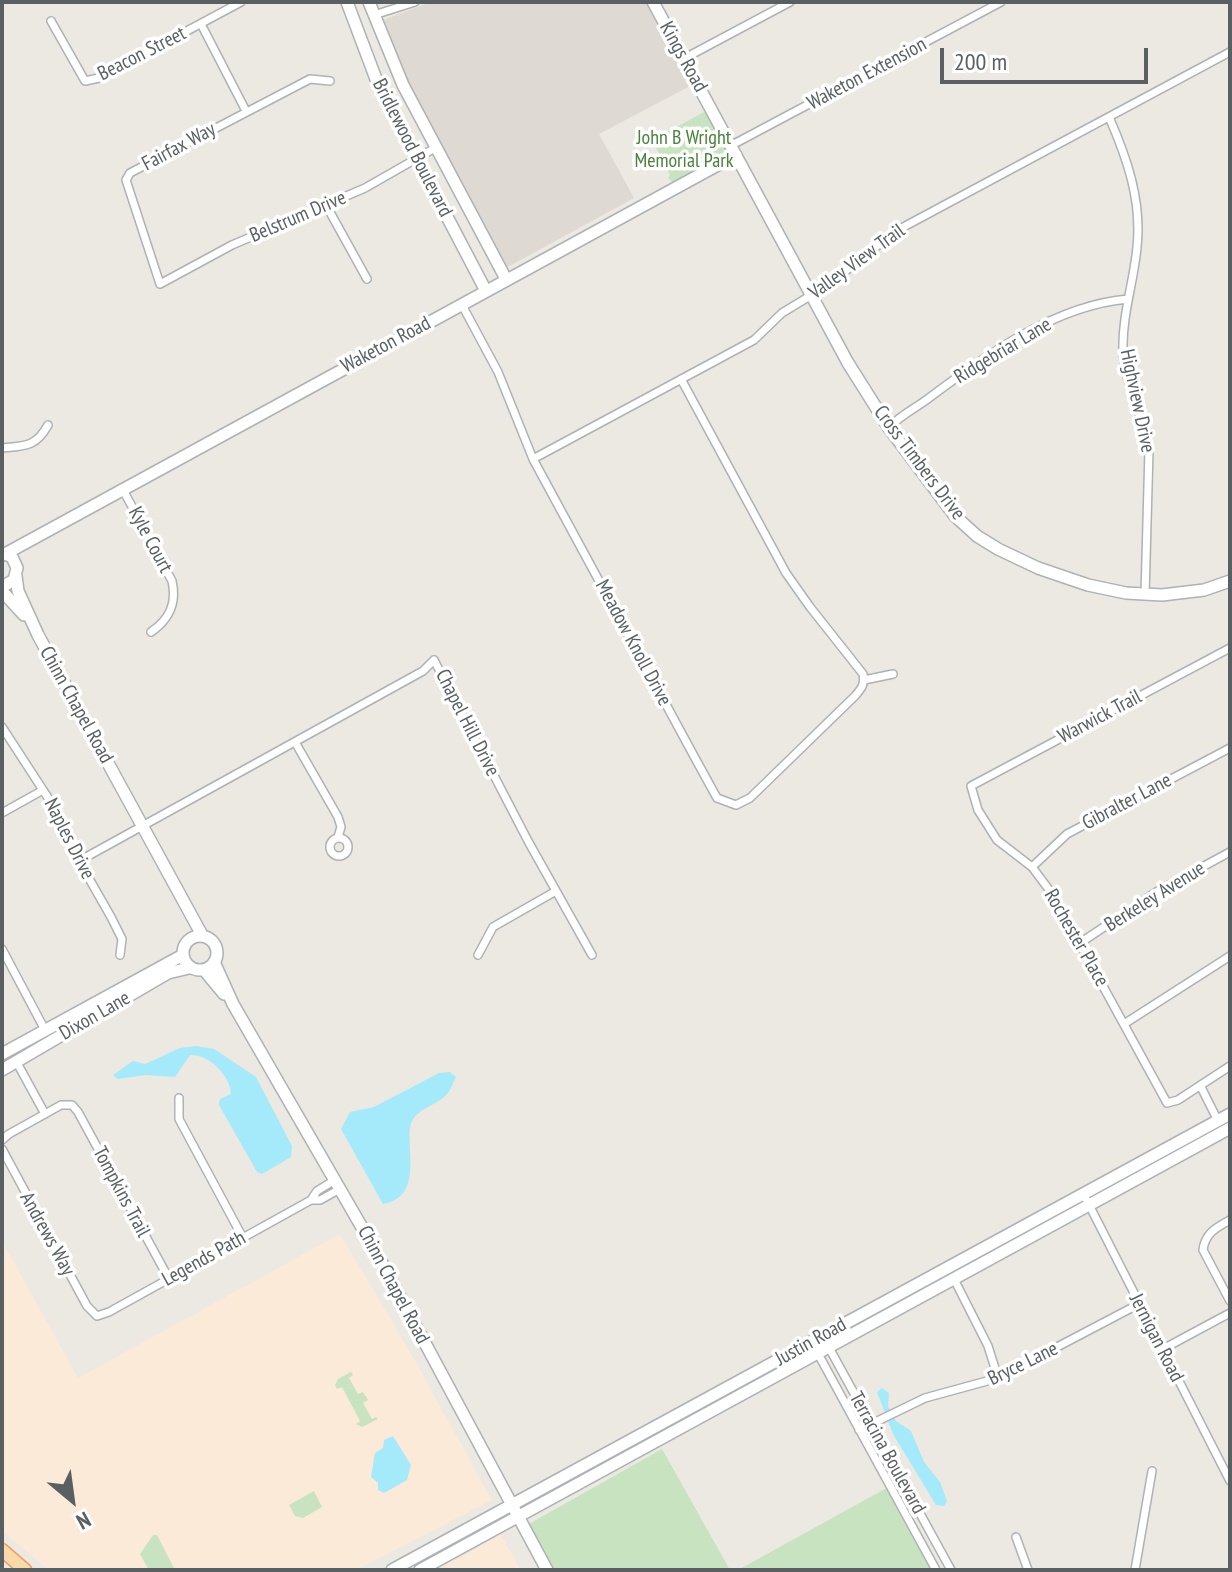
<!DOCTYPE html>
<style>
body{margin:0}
#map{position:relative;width:1232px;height:1572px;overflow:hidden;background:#ece8e2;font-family:"PT Sans Narrow",sans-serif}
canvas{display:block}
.frame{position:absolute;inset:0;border:4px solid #5a6062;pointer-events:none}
.north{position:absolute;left:32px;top:1460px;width:80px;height:80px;-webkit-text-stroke:6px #fff;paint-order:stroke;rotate:151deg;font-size:22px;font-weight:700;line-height:32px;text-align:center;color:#5a6062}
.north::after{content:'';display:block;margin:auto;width:28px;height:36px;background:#5a6062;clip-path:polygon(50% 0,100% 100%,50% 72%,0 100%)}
.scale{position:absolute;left:940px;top:48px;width:208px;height:36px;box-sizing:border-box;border:4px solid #5a6062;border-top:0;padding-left:10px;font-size:24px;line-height:28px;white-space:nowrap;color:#5a6062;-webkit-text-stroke:6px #fff;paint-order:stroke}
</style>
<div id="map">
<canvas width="1232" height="1572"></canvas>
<div class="frame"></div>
<div class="north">N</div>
<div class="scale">200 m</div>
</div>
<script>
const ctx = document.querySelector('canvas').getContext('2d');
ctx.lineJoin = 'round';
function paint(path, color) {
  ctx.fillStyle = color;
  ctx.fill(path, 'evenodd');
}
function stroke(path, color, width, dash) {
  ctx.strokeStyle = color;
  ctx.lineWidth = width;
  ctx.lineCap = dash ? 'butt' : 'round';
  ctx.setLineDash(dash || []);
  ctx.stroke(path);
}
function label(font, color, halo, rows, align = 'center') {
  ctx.font = font + ' "PT Sans Narrow",sans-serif';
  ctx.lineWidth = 7;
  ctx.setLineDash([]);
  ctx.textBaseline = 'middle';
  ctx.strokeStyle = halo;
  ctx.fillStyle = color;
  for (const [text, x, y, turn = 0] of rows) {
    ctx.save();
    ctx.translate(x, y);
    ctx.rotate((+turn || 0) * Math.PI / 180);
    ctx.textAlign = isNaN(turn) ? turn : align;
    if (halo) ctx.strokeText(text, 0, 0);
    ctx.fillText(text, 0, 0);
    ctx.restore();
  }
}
paint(new Path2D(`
 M340,1234L405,1343L492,1500L356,1570H49L2,1531V1241L78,1378Z
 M500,1534L521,1570H436L479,1547Z`), '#fcead8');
paint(new Path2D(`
 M431,2H645L690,86L599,134L634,198L506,268L430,128L396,59L383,20Z`), '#dfd9d3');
paint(new Path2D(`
 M708,110L728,153L673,183L668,178L670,175L652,140Z
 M351,1372L353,1375L349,1378L358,1394L363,1392L368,1400L363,1403L372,1419L376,1417L378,1419L362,1427L356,1424L360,1421L342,1387L337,1389L335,1385L338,1379Z
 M662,1449L730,1570H552L527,1525Z
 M892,1485L938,1570H738Z
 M314,1491L322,1507L303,1518L295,1516L289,1505Z
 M153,1535H157L175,1570H149L140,1554Z`), '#c8e3c0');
paint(new Path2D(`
 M196,1046L214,1049L256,1077L292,1146L291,1157L262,1174L257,1172L219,1105L220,1099L231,1094C230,1075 209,1054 190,1055L175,1077L146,1075L117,1079L113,1075L133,1061L145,1064L180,1048Z
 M450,1072L456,1077C453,1082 451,1090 447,1094C436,1107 413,1108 410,1128C407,1154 422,1197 383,1204L341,1129L350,1112L374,1107L439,1073Z
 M882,1388L889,1393L888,1406L896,1421L911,1431L924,1462L940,1482L947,1501L944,1506L936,1505L893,1434L877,1392Z
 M393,1436L411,1465L407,1480L384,1493L378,1490V1483L371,1477L375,1453L383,1448L384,1440Z`), '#a5eafa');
const street = new Path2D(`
 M374,15L415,2
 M51,21L85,81L99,78L241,2
 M201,24L246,111
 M685,58L790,2
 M330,81L310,79L130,173L126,180L160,284L232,245L365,188L435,148
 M1109,117C1127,158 1142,201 1137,247C1134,281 1122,315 1123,350C1124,384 1144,416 1149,450L1145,595
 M732,145L1001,2
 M326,205L367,279
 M462,305L498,372L533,459L695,758L717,798L736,805L750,798L855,696C862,688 865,684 863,674L810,607L786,573L681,379
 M889,428C900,415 916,408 929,398C986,355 1056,305 1128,299
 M2,448C25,446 36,447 48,425
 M533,459L754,340L782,313L828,285L896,231L1230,52
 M122,488L172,581C177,603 170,619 151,632
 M1230,648L971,786L978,810L997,840L1032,867L1053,895L1167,1103L1178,1100L1230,1066
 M864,680L893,674
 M2,727L54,807L79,861L111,917L122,939L120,955
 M295,742L338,817L341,827L338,837
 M2,813L43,790
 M330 847a9 9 0 1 1 18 0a9 9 0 1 1-18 0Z
 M79,861L423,671L434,660L528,841L592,955
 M1032,867L1067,834L1230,748
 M1080,943L1158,891L1230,852
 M2,949L45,1030
 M478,955L493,927L556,891
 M1124,1024L1230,956
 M16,1061L45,1114
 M1201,1087L1218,1121
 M179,1098V1119L243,1238
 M2,1140L9,1134L61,1105H72L78,1112L169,1279
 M2,1149L87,1306L97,1316L109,1312L311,1200H320L340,1189
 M1083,1193L1230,1481
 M311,1200L317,1191L335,1180
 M1230,1220C1217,1227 1205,1233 1203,1250L1230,1301
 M954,1279L988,1346L998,1378
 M827,1344L951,1570
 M1163,1349L1230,1313
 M816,1350L936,1570
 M859,1430L925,1398L998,1378L1139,1304
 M1016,1537L1028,1570
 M1135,1570L1152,1471`);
const secondary = new Path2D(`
 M347,2L379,87L486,291
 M369,2L403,85L506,279
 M653,2L848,363L889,428L955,516L977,536L998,549L1038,568L1088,585L1126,593L1162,595L1204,590L1230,581
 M2,553L12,557L17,568L14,580L2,587
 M5,554L736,155
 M16,576L18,591L38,635L202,935
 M2,591L24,615
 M183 953a17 17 0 1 1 34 0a17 17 0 1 1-34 0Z
 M214,962L233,1004L375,1250L547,1570
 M204,970L224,994
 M2,1054L183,955
 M2,1070L168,973L189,968
 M392,1570L1230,1114
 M420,1570L1230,1128`);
const primary = new Path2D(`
 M2,1550L25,1570`);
stroke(street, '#aeb2b4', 10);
stroke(secondary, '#adb2b5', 14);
stroke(primary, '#e9a05e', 15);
stroke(street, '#fff', 7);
stroke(secondary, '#fff', 11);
stroke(primary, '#fad9a9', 12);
label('20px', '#5a6062', '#fff', [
 ["Beacon Street",142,54,-27],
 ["Kings Road",683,57,61],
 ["Waketon Extension",867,74,-28],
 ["Fairfax Way",179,147,-28],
 ["Bridlewood Boulevard",412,148,63],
 ["Belstrum Drive",298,217,-23],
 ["Valley View Trail",857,262,-36],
 ["Waketon Road",386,345,-28],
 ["Ridgebriar Lane",1003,351,-31],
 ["Highview Drive",1137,401,78],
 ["Cross Timbers Drive",919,463,53],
 ["Kyle Court",150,540,62],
 ["Meadow Knoll Drive",633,643,62],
 ["Chinn Chapel Road",76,705,61],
 ["Warwick Trail",1100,717,-28],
 ["Chapel Hill Drive",467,723,63],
 ["Gibralter Lane",1127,802,-28],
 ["Naples Drive",69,839,63],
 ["Berkeley Avenue",1155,897,-32],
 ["Rochester Place",1076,938,60],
 ["Dixon Lane",95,1016,-30],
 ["Tompkins Trail",121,1192,62],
 ["Andrews Way",47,1234,61],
 ["Legends Path",204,1259,-29],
 ["Chinn Chapel Road",393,1285,62],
 ["Jernigan Road",1156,1338,63],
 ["Justin Road",811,1342,-29],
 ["Bryce Lane",1023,1364,-26],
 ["Terracina Boulevard",887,1453,61]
]);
label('20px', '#488239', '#fff', [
 ["John B Wright",684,138],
 ["Memorial Park",684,161]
]);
</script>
